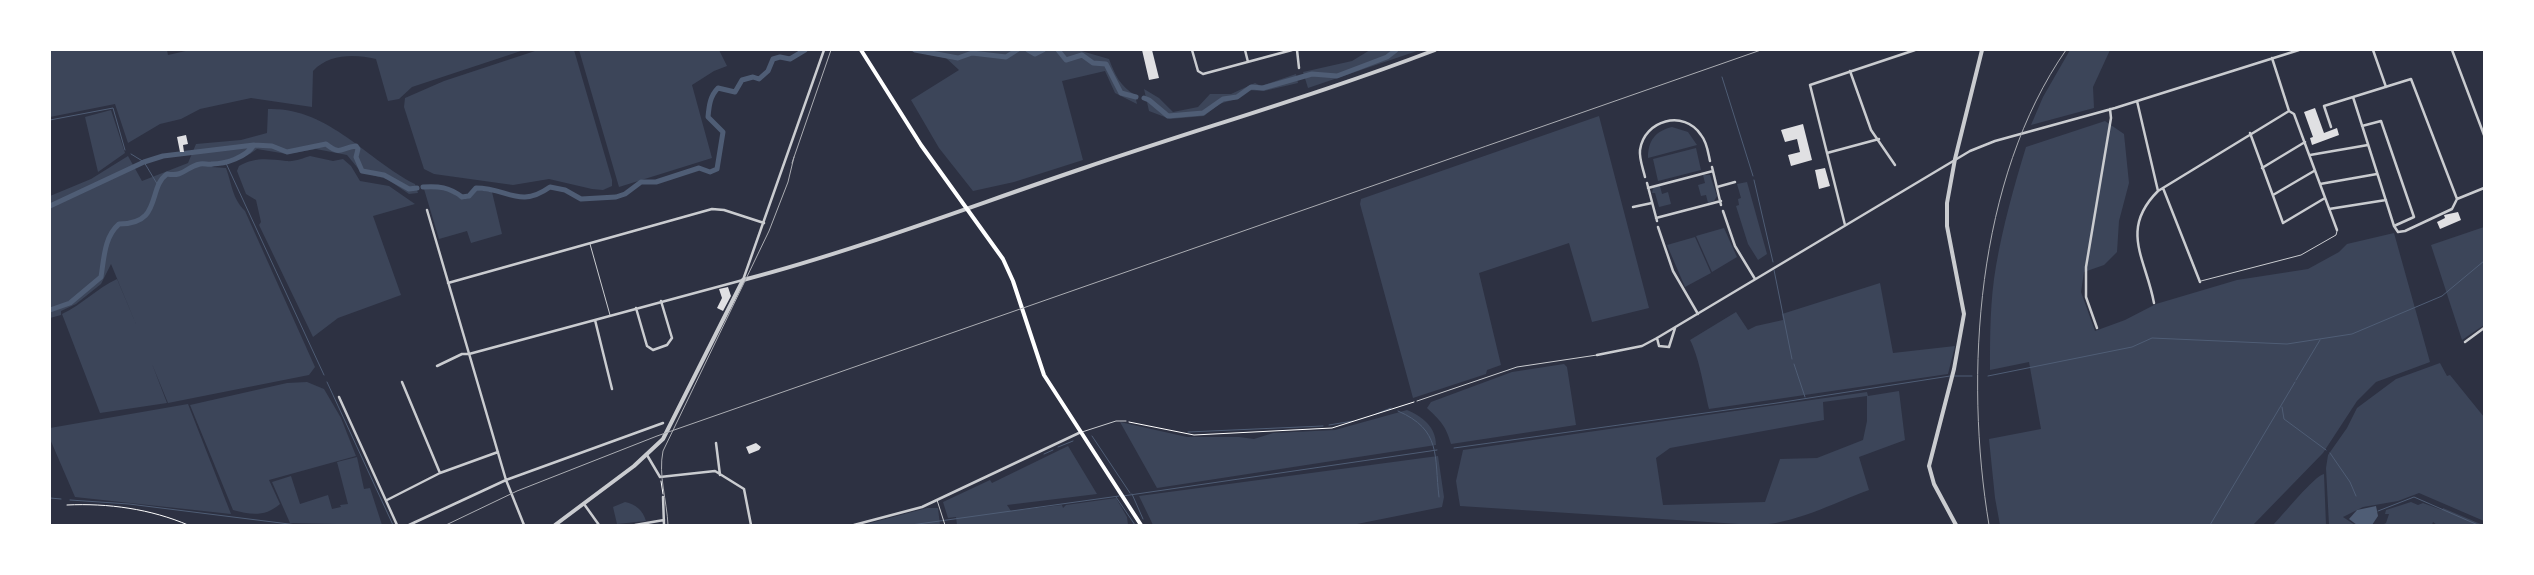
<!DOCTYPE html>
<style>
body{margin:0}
#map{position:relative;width:2534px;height:575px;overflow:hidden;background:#2d3142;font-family:"Crimson Pro",serif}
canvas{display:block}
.frame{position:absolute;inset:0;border:51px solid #fff;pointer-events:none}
</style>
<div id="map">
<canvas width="2534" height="575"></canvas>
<div class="frame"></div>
</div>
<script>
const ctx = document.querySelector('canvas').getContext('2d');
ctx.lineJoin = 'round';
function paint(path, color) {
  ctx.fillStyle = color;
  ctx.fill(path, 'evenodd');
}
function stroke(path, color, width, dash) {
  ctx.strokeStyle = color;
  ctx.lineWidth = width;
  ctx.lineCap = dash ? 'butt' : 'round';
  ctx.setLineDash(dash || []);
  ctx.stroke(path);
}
paint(new Path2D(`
 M50,50H167L168,55L190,50H524L412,87L399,99L388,101L376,59C354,54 329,54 313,71L312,107L251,98L200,109L181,119L160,124L128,143L115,104L50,117Z
 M538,50H574L612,180V186L603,190L592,189L549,179L513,185L434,174L424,169L404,107L405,98L444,81Z
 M579,50H719L727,66L714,71L692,85L712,158L619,187Z
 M905,50H1078L1109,59C1115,75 1120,86 1135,95L1137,104L1115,93L1105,71L1062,81L1083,160L1014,182L973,191L939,148L911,100L959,70L946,58Z
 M1370,50H1420L1308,88L1303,72L1352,61Z
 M2070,50H2110L2093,87L2094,108L2031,125L2043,97Z
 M1296,74L1298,83L1264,91L1248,90L1239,98L1219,104L1204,116L1170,119L1149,111L1144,89L1159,98L1173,112L1198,107L1210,94H1231L1255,83L1261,86Z
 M268,109C328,107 366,159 415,184L418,193L409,194L387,179L361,172L347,155L316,149L287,154L257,149L250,154L231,158L212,167L226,168C232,184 232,198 245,211L315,367L309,375L168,403L152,364L167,403L100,413L62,314C82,305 97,288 117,279L138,329L111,264L101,284L76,304L61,311V315L50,318V196L91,179L128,156L142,181L188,163L196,144L241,140L267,133Z
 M111,110L125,153L98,172L85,117Z
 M1599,116L1649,308L1592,322L1569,243L1479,273L1501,365L1487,370L1486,374L1413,398L1360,204L1361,199Z
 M2105,121L2124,134L2129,183L2119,221L2117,252L2104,265L2084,272L2081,292L2095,331L2125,320L2156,304L2237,280L2308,269L2339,252L2347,244L2394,233L2430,362L2376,382L2357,401L2323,453L2253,525H2000L1995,498L1989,439L2041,429L2029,362L1990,370C1990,336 1990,300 1996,266C2003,226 2014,186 2026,147Z
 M1672,127L1688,132L1697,145L1648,158C1648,141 1655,131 1672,127Z
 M1696,148L1701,170L1658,181L1653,159Z
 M310,156L333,161L343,159L351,166L360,181L389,186L415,204L373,216L401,295L338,318L313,337L259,225L261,222L256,200L246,194L237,171L239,166C255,157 268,159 286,161C295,162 303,158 310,156Z
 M1703,175H1710L1717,196L1714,201L1708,203L1706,195L1701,196L1698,185L1705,183Z
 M1747,182L1767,254L1758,260L1748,244L1736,206L1739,205L1738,199L1741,198L1737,184Z
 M1660,186L1662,194L1668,192L1671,204L1659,207L1655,193H1652L1653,188Z
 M424,189C430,189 439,187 445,189C459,195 463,208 477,190L492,192L502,234L471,243L467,231L439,239Z
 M2484,227V325L2462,340L2431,245Z
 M1724,228L1737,257L1712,272L1696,236Z
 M1695,237L1711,273L1685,287L1667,245Z
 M1880,283L1893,353L1955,346L1948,374L1709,409C1704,388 1699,357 1690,340L1736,312L1748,330L1756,326L1783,320L1782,314Z
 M2440,363L2447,376L2450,375L2484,417V521L2419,493L2398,501L2363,507L2343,517L2355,525H2329L2326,468L2328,455L2347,428L2357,408L2396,379Z
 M1564,364L1567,367L1576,425L1451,444C1446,426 1440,420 1427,408L1431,402L1512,372Z
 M307,382L324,389L341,418L356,456L269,480L280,504C265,517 251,515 233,510L190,405L287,383Z
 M1899,391L1905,440L1859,457L1869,490C1833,503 1793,525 1754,525L1460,506L1456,481L1463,450L1867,392L1868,396ZM1867,396V421L1863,440L1817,458L1780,459L1765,502L1663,505L1656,458L1670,448L1824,420L1823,402Z
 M188,404L231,514L75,497L50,439V428Z
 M1407,410C1422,416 1436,427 1436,445L1157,488L1120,422L1187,437H1239L1254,439L1273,433L1335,430Z
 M1068,446L1097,494L1007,505L1011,511L1062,505L1063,508L1066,505L1116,498L1127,517L1128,525H957L956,517L948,518L943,502L990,480L992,483Z
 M1438,456L1444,497L1442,507L1352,525H1153L1139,496Z
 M357,457L364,489L370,488L382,525L290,523L272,482L291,476L300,504L328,495L332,509L341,507L340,505L348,504L337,462Z
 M2324,474L2326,525H2273C2283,515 2314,476 2324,474Z
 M625,502C636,504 643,511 646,521L617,524L613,507Z
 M2411,502L2418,505L2423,503L2442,510L2443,508L2483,525H2437L2433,522L2432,525H2382L2386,523L2389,514H2385L2386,510Z
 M927,508H938L940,525H863Z`), '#3c4559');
paint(new Path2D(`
 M2376,506L2378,516L2372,525H2357L2349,519L2357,510Z`), '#4f5d75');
stroke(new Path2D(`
 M1722,77L1753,176
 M50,120L113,108L125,150
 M131,154L144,162L159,187
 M225,161L324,375
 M1754,180L1773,262
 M1774,270L1792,359
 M1794,364L1805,397
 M1954,376H1972
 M1988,376L2132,347L2152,338L2287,344L2352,334L2442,296L2484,261
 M2296,380L2320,340
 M327,382L393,525
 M2282,407L2284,419L2326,450
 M1398,411C1442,430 1434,456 1439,497
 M1376,414L1391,408
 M1329,425L1353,421
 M1188,432L1323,426
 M1092,436L1130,493
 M1058,447L1073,441
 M1454,448L1777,403L1950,376
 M2330,453L2350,482L2356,496
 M1044,454L1053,450
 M1132,494L1143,519
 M1123,496L1437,450
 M1116,497L1135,525
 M50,498L61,499
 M70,500L129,504L297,525
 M2378,511L2414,497L2478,525
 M911,525L1119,496
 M2210,525L2295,382`), '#4f5d75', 1);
stroke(new Path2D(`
 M915,50L958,58L972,53L1006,57L1017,50
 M1028,50L1035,54L1043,50
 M1058,50L1066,60L1082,55L1093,63L1106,64L1121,93L1136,97
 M1144,98L1149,100L1168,116L1203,113L1223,99L1237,97L1251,87L1263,88L1312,74L1337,76L1387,57L1396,50
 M423,187C439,186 449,187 462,197L469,196L476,188C508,188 519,209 550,187L565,190L581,199L616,197L625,194L641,182H656L699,168L710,172L717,169L723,132L708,117C709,106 710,96 718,88L735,92L742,80L753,77L759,79L768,71L773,59L780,57L790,59L805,50
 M50,206L144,162L163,156L254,145
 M50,310L70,303L101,277C104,259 104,237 119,224C163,224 147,188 167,174C185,177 185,167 200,164C204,163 208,165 212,164C226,164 246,157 254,145L272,146L287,152L326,144C341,156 340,148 356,146L358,149L356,157L362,171L384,175L409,189L417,188`), '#4f5d75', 5);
paint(new Path2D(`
 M1142,50H1152L1159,78L1149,80Z
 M2315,108L2324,133L2337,128L2339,135L2312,145L2310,138L2313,137L2304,112Z
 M1803,124L1812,160L1791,166L1788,155L1800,152L1797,139L1785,142L1781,130Z
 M186,135L188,144L183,145L184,152H180L177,137Z
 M1825,168L1830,186L1819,189L1815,170Z
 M2458,212L2461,220L2440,229L2437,222L2445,218L2444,215Z
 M728,287L731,296L723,311L717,308L722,298L719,289Z
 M756,443L761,447L759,450L749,454L746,447Z`), '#e0e0e3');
stroke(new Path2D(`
 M1129,422L1194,435L1332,428L1414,402
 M661,481L663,494
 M67,505C108,503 151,509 188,525`), '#fff', 1);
stroke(new Path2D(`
 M590,244L610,315
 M2201,281L2301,255L2336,235L2337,231
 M1417,401L1517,367L1597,355
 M1082,432L1116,421H1126
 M937,500L945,525`), '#caccd0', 1);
stroke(new Path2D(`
 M1192,50L1198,71L1203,74L1292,50
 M1245,50L1248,62
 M1297,50L1299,68
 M2373,50L2386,87
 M2452,50L2484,135
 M2272,58L2289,111L2294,114L2337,230
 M1850,71L1871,130L1895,165
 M2353,97L2394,226L2398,232L2405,231L2452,209L2457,199L2484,188
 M2137,101L2158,191
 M2362,126L2381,121L2414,217L2394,226
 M2331,127L2324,106L2411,79L2457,199
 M2250,133L2283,223L2325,198
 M1827,153L1879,139
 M2310,155L2368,145
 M1712,167L1721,205
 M2262,168L2305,142
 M1645,177C1643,168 1639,159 1640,150C1644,120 1684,109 1701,135C1707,142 1708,152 1710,161
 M1647,183L1657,221
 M2320,184L2377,174
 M1717,187L1735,182
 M1648,188L1713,171
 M2163,188L2200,282
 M2273,195L2314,171
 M1633,207L1652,203
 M2329,209L2386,200
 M427,210L506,480L524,525
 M1723,211L1735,246L1755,279
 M1656,218L1721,201
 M1845,225L1810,85L1915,50
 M1658,227L1673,271L1698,314
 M448,283L712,209L724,210L764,223
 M2154,303C2146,259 2119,230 2158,191L2289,111
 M636,308L647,346L653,350L667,345L672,338L661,301
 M595,320L612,389
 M2097,328L2086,297V267L2111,118L2110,109
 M1657,338L1659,346L1669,347L1675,328
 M2465,342L2484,328
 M1597,355L1642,346L1657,338L1970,151L1995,141L2115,108L2299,50
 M437,366L462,354H469L743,280L824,50
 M402,382L440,473
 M339,397L397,525
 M716,443L720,475
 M647,455L660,477L715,471L744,489L751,525
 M663,497L664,525
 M387,500L440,473L498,452
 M584,504L599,525
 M409,525L506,480L663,423
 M635,525L664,520
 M854,525L922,507L1081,432`), '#caccd0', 2.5);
stroke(new Path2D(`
 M555,525L634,466L663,439L743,280C858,250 971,206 1084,168C1201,128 1320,94 1435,50
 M1956,525L1934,484L1929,466L1954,369L1964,314L1947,226V203L1955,159L1982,50`), '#caccd0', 4);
stroke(new Path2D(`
 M861,50L921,145L1003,259L1013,281L1044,375L1141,525`), '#fff', 4);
stroke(new Path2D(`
 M792,163L831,50
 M668,525C667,501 658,475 663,451L769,231L788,182L794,157`), '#abadb3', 1);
stroke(new Path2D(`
 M446,525L517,491L657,436L1761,50
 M1989,525C1964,375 1976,179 2066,50`), '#abadb3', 1);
</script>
